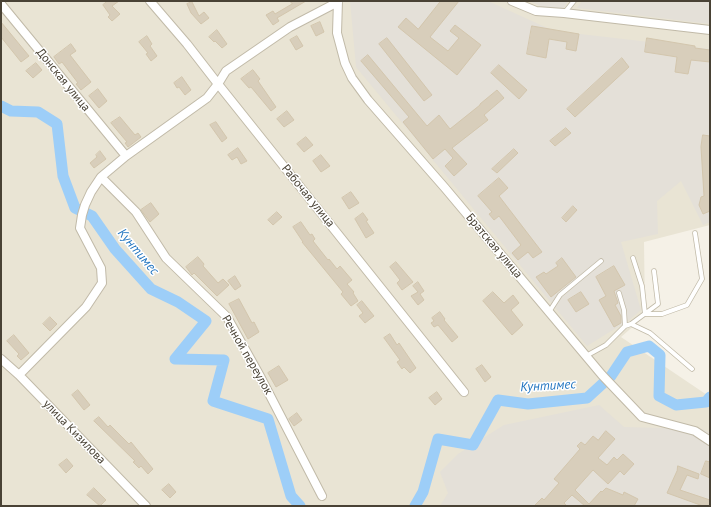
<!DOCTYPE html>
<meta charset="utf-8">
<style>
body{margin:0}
#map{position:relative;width:711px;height:507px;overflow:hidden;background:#f5f1e7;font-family:"PT Sans",sans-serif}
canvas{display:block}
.frame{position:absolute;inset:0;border:2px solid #494235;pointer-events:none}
</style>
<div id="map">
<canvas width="711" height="507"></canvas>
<div class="frame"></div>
</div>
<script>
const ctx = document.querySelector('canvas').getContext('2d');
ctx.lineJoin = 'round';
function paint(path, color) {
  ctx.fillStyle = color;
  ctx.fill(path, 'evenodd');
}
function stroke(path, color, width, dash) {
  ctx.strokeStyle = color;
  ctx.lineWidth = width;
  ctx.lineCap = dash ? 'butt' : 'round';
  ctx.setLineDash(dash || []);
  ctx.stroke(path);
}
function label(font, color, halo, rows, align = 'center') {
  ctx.font = font + ' "PT Sans",sans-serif';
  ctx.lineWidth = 3;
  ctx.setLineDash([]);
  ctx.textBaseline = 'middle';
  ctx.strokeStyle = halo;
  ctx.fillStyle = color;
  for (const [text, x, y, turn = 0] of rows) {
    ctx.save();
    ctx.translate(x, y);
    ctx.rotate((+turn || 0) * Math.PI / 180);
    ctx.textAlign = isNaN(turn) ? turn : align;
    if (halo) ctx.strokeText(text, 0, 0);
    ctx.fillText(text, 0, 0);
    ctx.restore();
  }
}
paint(new Path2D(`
 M1,1H710V225L644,242L645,316L621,337L710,397V506H1Z`), '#e9e4d4');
paint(new Path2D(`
 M350,1H488L554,31L710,49V222L703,225L681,181L657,201L658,234L621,242L641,310L629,320L587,346L356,67Z
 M529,1H568L562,11L545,8Z
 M582,1H710V24L577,8Z
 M599,405L624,427L702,429L710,433V506H440L448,493L440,472L458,454L504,425Z`), '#e4e0d8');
stroke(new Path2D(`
 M1,106L11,111L38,112L57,124L63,176L75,208L92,216L115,249L151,289L178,302L206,321L175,359L224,360L213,401L268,419L291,496L300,506
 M415,506L423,492L438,439L473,445L498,400L528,404L587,398L611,376L627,352L649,346L660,355L659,396L676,405L706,402L710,397`), '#9dcef8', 11);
const building = new Path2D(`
 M108,1H119L112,6L120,14L112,21L108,17L110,15L103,5Z
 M290,1H306L277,18L279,21L273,25L266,15L273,11L275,14L292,4Z
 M441,1H459L430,37L448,51L459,38L450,31L455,25L481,45L457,75L398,27L406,18L418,29Z
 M192,2L199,16L204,12L209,18L201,24L191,13L187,4Z
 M1,22L29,56L21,62L1,37Z
 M320,22L324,32L316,36L311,26Z
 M532,26L579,34L576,51L566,49L567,42L549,39L546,58L527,54Z
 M217,30L227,44L222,48L215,41L214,42L209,37Z
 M147,36L152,44L150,46L157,56L151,61L146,54L148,53L139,42Z
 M297,36L303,46L296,50L290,40Z
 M387,38L432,95L424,101L379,44Z
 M647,38L695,46V48L710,50V62L691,60L688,74L675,72L677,57L645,52Z
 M71,44L76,51L70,55L91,82L81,90L76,84L78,83L62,62L59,64L54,57Z
 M368,55L427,126L439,115L450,129L480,105V104L497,90L504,98L484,115L488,120L452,148L467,164L454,176L445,166L453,158L445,149L433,159L403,122L409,117L361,61Z
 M622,58L629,67L575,117L567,109Z
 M36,63L42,70L33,78L26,71Z
 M499,65L527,90L519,99L491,73Z
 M253,70L260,79L258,81L276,107L271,111L251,87L249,88L241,79Z
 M182,77L191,90L185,95L179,87L177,88L174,83Z
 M98,89L107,101L99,108L89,96Z
 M287,111L294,120L284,127L277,119Z
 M120,117L135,135L138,133L141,137L128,147L125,143L127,142L111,123Z
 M216,122L227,138L222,142L210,125Z
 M566,128L571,133L555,146L550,141Z
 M703,135L710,136V211L703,214L699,205L701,197L704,196L701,147Z
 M306,137L313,145L304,152L297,144Z
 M238,148L247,161L241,164L237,157L232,160L228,155Z
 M514,149L518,153L497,173L492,169Z
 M100,151L106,159L94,168L90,163L97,157L96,155Z
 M321,155L330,166L321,172L313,161Z
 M499,178L508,188L499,196L542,252L533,258L528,252L518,260L512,253L521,245L499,216L494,220L489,214L492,212L478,196Z
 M351,192L359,203L349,209L342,198Z
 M151,203L159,214L150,222L141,210Z
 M573,206L577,210L566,222L562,218Z
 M277,212L282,217L273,225L268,220Z
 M363,213L368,220L366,221L374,233L366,238L355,219Z
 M301,222L310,235L312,234L315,239L313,241L328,260L329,259L337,269L340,266L352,280L347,284L354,292L353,293L358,301L351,306L341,294L343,292L302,242H303L293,227Z
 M198,257L204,264L203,266L218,283L223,279L229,285L217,296L194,273L192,275L186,267Z
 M562,258L576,277L551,297L536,277L544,272L546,274L558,266L556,263Z
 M396,262L413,282L402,290L397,283L400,280L390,267Z
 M614,266L625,285L614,291L618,303L615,305L621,316V323L614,327L599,300L606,296L596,277Z
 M235,276L241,286L235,290L228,281Z
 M418,282L424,291L420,294L424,300L418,305L411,296L418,292L413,286Z
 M493,292L504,303L513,295L519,303L511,310L523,325L512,335L483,301Z
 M581,292L589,304L576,312L568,300Z
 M239,299L252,323L254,322L259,332L248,339L229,304Z
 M362,301L374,316L365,323L359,316L363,313L357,305Z
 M440,312L445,319L444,320L458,337L452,342L438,325L434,327L431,323L434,321L432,318Z
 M50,317L57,324L50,331L43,324Z
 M390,334L397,345L399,343L416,368L410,373L404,367L402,369L397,362L400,360L384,338Z
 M14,335L29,353L21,360L17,356L19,354L7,341Z
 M482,365L491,377L485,382L476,369Z
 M279,366L288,380L276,387L268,373Z
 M78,390L90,405L84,410L72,395Z
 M437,392L442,399L435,405L429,398Z
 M297,413L302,420L294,426L289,419Z
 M99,417L108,427L110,425L129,444L131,442L153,469L148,474L141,466L139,468L133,462L135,461L94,421Z
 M606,431L615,439L598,458L607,465L614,457L617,460L623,454L634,464L624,475L620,471L608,484L593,470L575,490L589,504L601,491L602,492L606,488L623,495L624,492L638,499L634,506H585L572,495L564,503L567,506H534L542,498L544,500L559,483L554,479L580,449L577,446L581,442L585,445L593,436L598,440Z
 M67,459L73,466L66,473L59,465Z
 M706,461L710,462V478L701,474Z
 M678,466L699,474L698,479L687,475L680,490L710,500V506H703L667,493L677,471Z
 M169,484L176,492L170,498L162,490Z
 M94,488L106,500L100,506L87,495Z`);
paint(building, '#d8cebb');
stroke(building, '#d3c6ad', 1);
const service = new Path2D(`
 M565,12L574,1
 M633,258L642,286L645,314H662L687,305L702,279L695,233
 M619,293L624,310L625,326
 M549,312L560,295L601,261
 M631,324L658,304L654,271
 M586,356L606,345L625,326L631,324L650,333L692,369`);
const minor = new Path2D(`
 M150,1L187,44L218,84L464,392
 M338,1L337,33L345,63L352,78L368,100L445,188L602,375L642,417L695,431L710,441
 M512,1L536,11L564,13L710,30
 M1,4L126,156
 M101,177L136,212L166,258L227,317L261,378L322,496
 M1,359L19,375L146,506
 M19,375L86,307L102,283L101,268L80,228L82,215L85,205L91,192L101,177L126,156L207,98L218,84L226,71L290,27L338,2`);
stroke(service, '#c1baa8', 5.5);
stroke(minor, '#c1baa8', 10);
stroke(service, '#fff', 4);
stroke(minor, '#fff', 8);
label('12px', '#494235', '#fff', [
 ["Донская улица",63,80,51],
 ["Рабочая улица",308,196,51],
 ["Братская улица",494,246,50],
 ["Речной переулок",247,355,60],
 ["улица Кизилова",74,432,46]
]);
label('italic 13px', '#2275c0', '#fff', [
 ["Кунтимес",138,252,50],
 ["Кунтимес",548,386,-3]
]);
</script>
